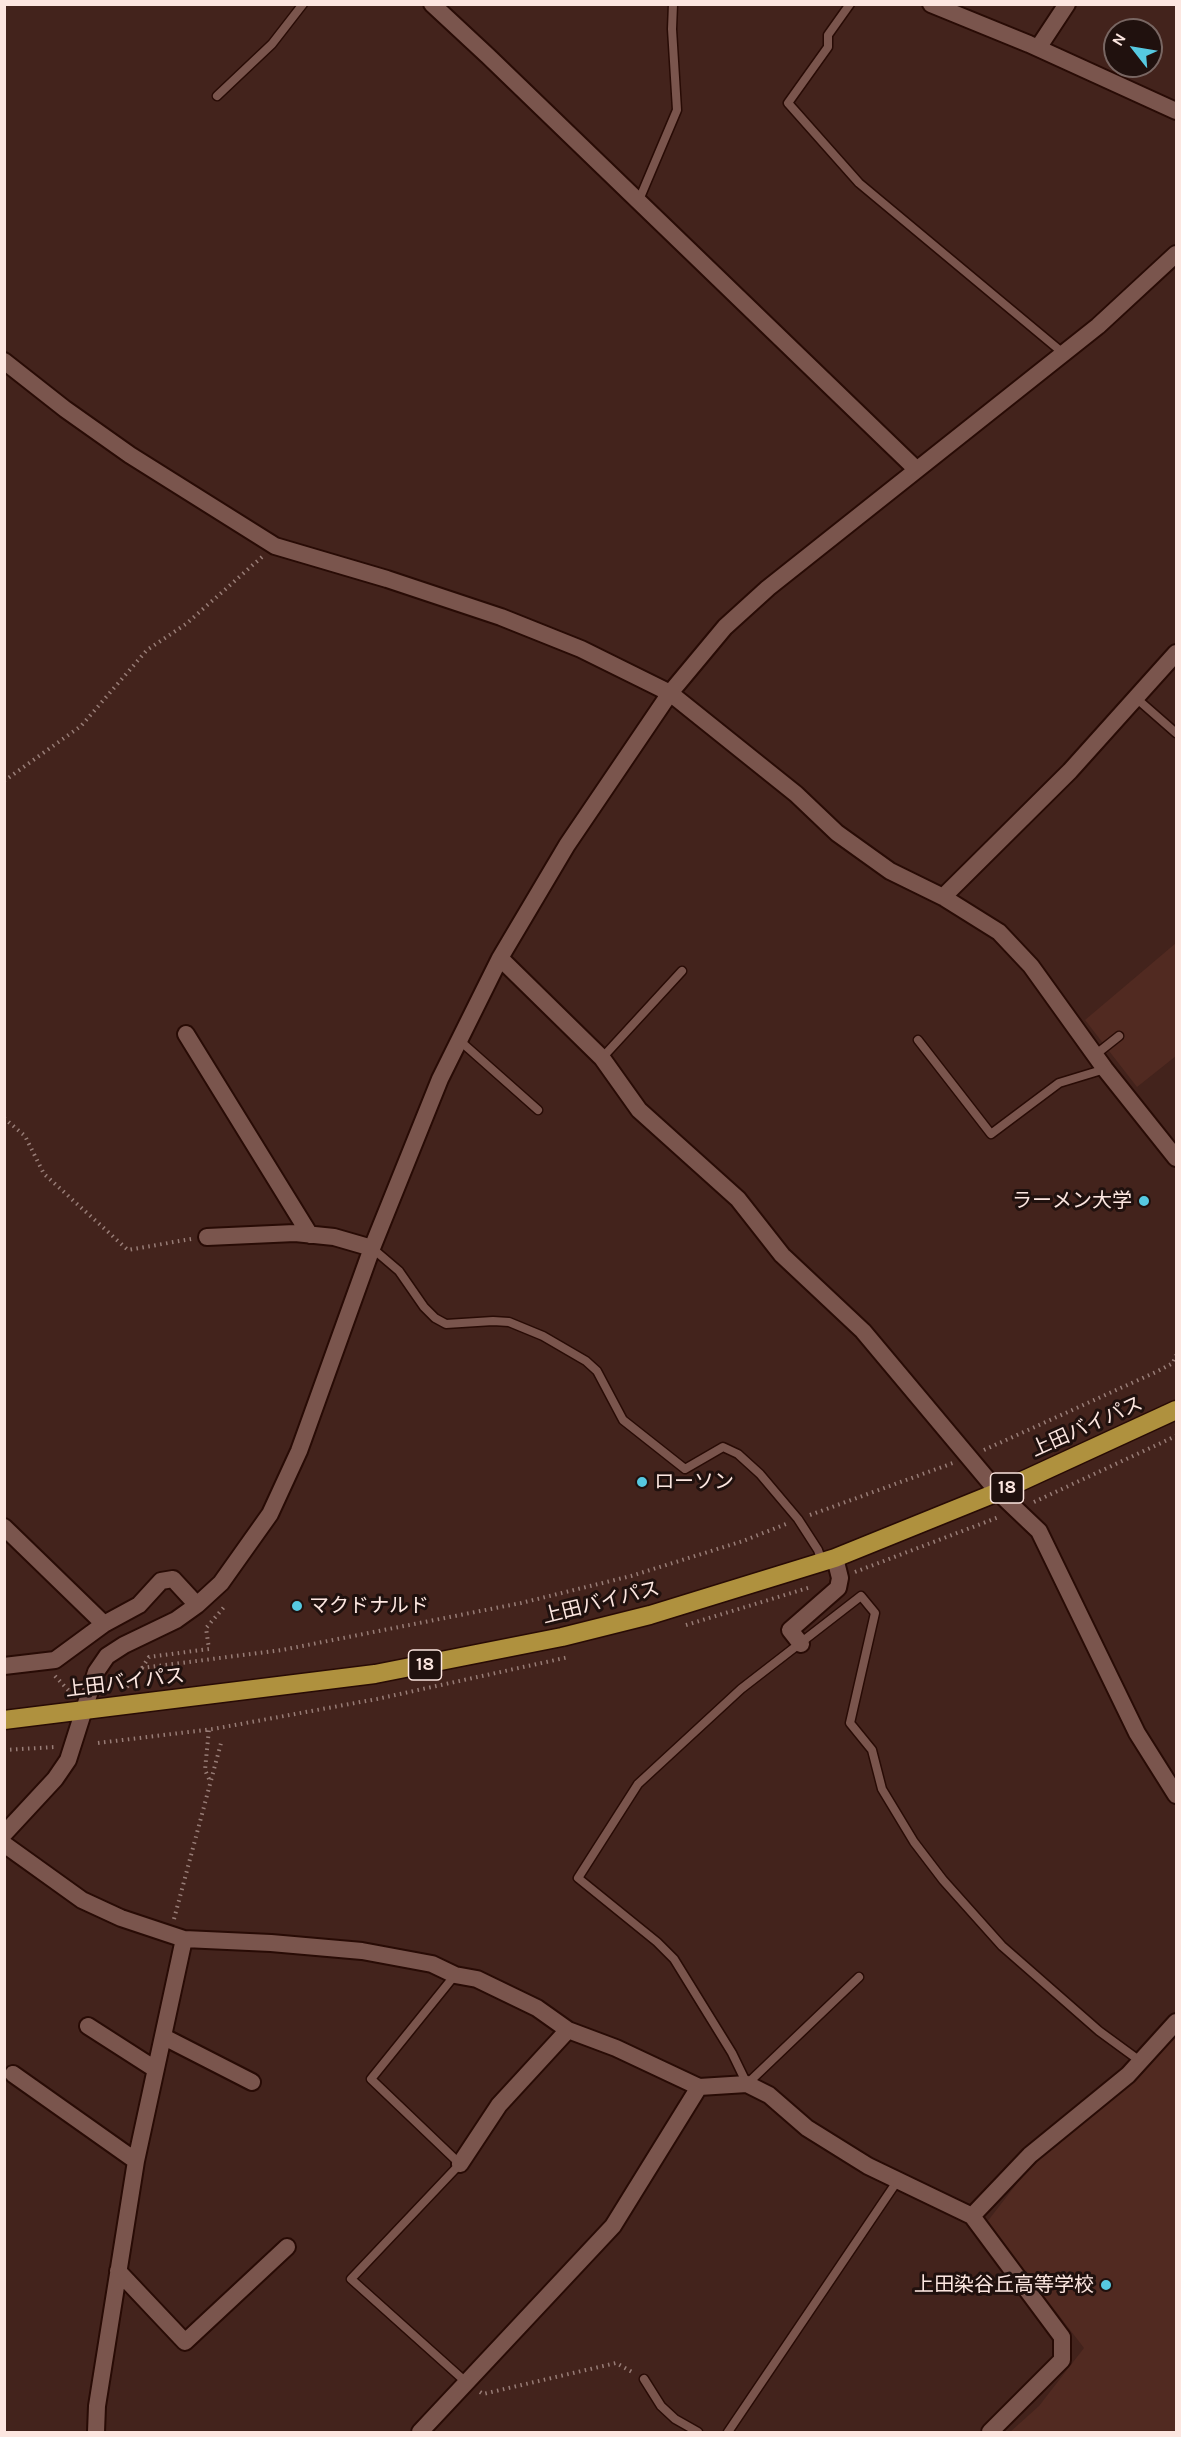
<!DOCTYPE html>
<meta charset="utf-8">
<style>
body{margin:0}
#map{position:relative;width:1181px;height:2437px;overflow:hidden;background:#43231c;font-family:Karla,sans-serif}
canvas{display:block}
.frame{position:absolute;inset:0;border:6px solid #fce6e0;pointer-events:none}
.north{position:absolute;left:1103px;top:18px;width:60px;height:60px;box-sizing:border-box;background:#20110e;border:2px solid #786662;border-radius:50%;rotate:301deg;font-size:16px;font-weight:700;line-height:24px;text-align:center;color:#fce6e0}
.north::after{content:'';display:block;margin:auto;width:21px;height:27px;background:#56c9e1;clip-path:polygon(50% 0,100% 100%,50% 72%,0 100%)}
</style>
<div id="map">
<canvas width="1181" height="2437"></canvas>
<div class="frame"></div>
<div class="north">N</div>
</div>
<script>
const c = document.querySelector('canvas').getContext('2d');
c.lineJoin = 'round';
function fillPath(path, color) {
  c.fillStyle = color;
  c.fill(path, 'evenodd');
}
function shape(rows) {
  const path = new Path2D();
  for (const r of rows) {
    path.moveTo(r[0], r[1]);
    for (let i = 2; i < r.length; i += 2) path.lineTo(r[i], r[i + 1]);
  }
  return path;
}
function trace(path, color, width, dash) {
  c.strokeStyle = color;
  c.lineWidth = width;
  c.lineCap = dash ? 'butt' : 'round';
  c.setLineDash(dash || []);
  c.stroke(path);
}
function write(font, color, halo, rows, align = 'center') {
  c.font = font + ' Karla,"Noto Sans JP",sans-serif';
  c.lineWidth = 6;
  c.setLineDash([]);
  c.textBaseline = 'middle';
  c.strokeStyle = halo;
  c.fillStyle = color;
  for (const [text, x, y, turn = 0] of rows) {
    c.save();
    c.translate(x, y);
    c.rotate((+turn || 0) * Math.PI / 180);
    c.textAlign = isNaN(turn) ? turn : align;
    if (halo) c.strokeText(text, 0, 0);
    c.fillText(text, 0, 0);
    c.restore();
  }
}
fillPath(shape([
 [1176,943,1176,1056,1137,1087,1085,1020],
 [1176,2023,1176,2432,1010,2432,1039,2406,1084,2348,987,2222,1032,2164]
]), '#512a21');
const service = shape([
 [850,4,828,35,828,47,788,103,859,183,1063,353],
 [217,96,272,44,303,4],
 [639,200,677,110,672,29,673,4],
 [1136,698,1176,733],
 [459,1040,538,1110],
 [918,1040,991,1134,1059,1083,1105,1069],
 [1095,1055,1119,1036],
 [602,1058,682,971],
 [372,1248,399,1271,424,1307,435,1318,446,1324,493,1321,509,1322,543,1336,586,1361,597,1371,623,1420,685,1469,723,1447,738,1454,760,1474,798,1519,818,1550,822,1562],
 [455,1975,371,2079,460,2164,351,2279,467,2383],
 [859,1977,747,2084,732,2053,674,1959,657,1942,578,1878,638,1784,741,1689,861,1596,875,1613,850,1723,872,1750,882,1789,914,1842,943,1880,1002,1946,1099,2031,1140,2061],
 [644,2379,661,2406,675,2419,698,2432],
 [728,2432,898,2180]
]);
const minor = shape([
 [432,4,488,56,916,469],
 [931,4,1029,44,1176,111],
 [1038,48,1067,4],
 [4,361,65,409,130,455,275,546,387,579,501,617,581,649,670,693,796,794,837,833,890,871,943,897,999,932,1031,966,1105,1069,1176,1158],
 [943,897,1070,771,1176,653],
 [500,958,602,1058,639,1110,738,1199,782,1255,863,1331,998,1492,1039,1531,1137,1733,1176,1795],
 [186,1034,310,1235],
 [207,1237,295,1233,334,1237,372,1248],
 [4,1527,104,1624],
 [801,1644,790,1630,838,1588,840,1578,835,1558],
 [4,1666,55,1660,104,1624,139,1605,161,1581,173,1579,197,1605],
 [4,1834,55,1779,68,1760,96,1672,107,1656,124,1645,176,1620,197,1605,221,1583,270,1514,299,1451,372,1248,440,1079,500,958,567,845,670,693,725,627,768,588,1098,326,1176,254],
 [4,1844,82,1900,121,1918,184,1939,271,1943,362,1951,432,1964,455,1975,477,1979,537,2008,568,2030,616,2048,699,2087,747,2084,769,2095,807,2128,868,2166,972,2216,1062,2337,1062,2360,990,2432],
 [88,2026,155,2069],
 [164,2037,252,2082],
 [13,2074,136,2161],
 [460,2164,499,2105,568,2030],
 [972,2216,1030,2155,1128,2075,1176,2022],
 [118,2271,185,2342,287,2247],
 [96,2432,97,2406,136,2161,184,1939],
 [420,2432,613,2226,699,2087]
]);
const trunk = shape([
 [4,1720,375,1674,562,1637,650,1615,835,1558,998,1492,1176,1410]
]);
trace(service, '#280b05', 11);
trace(minor, '#280b05', 20);
trace(trunk, '#280b05', 21);
trace(shape([
 [4,781,81,726,147,650,186,624,263,556],
 [4,1118,25,1136,44,1174,128,1250,191,1239],
 [984,1450,1156,1372,1173,1363,1176,1355],
 [1034,1502,1176,1436],
 [810,1515,953,1463],
 [855,1572,999,1517],
 [686,1625,811,1587],
 [142,1668,149,1657,209,1649,206,1628,225,1606],
 [55,1676,70,1692],
 [127,1687,142,1668,282,1650,521,1603,631,1576,743,1541,786,1524],
 [98,1743,213,1729,377,1699,569,1657],
 [4,1750,55,1747],
 [209,1779,205,1770,209,1729],
 [174,1919,221,1743],
 [480,2392,483,2394,616,2363,634,2373]
]), '#987d77', 4, [1.5, 4.5]);
trace(service, '#7a554d', 8);
trace(minor, '#7a554d', 16);
trace(trunk, '#af913e', 18);
for (const [x, y, r, color] of [
 [1144,1201,6,"#56c9e1"],
 [642,1482,6,"#56c9e1"],
 [297,1606,6,"#56c9e1"],
 [1106,2285,6,"#56c9e1"]
]) {
  const dot = new Path2D();
  dot.arc(x, y, r, 0, 2 * Math.PI);
  c.fillStyle = color;
  c.fill(dot);
  trace(dot, '#20110e', 2);
}
for (const [x, y, w] of [
 [1007,1488,33],
 [425,1665,33]
]) {
  const box = new Path2D();
  box.roundRect(x - w / 2, y - 15, w, 30, 4.5);
  c.fillStyle = '#20110e';
  c.fill(box);
  trace(box, '#fce6e0', 1.5);
}
write('bold 18px', '#fce6e0', null, [
 ["18",1007,1488],
 ["18",425,1665]
]);
write('20px', '#fce6e0', '#20110e', [
 ["ラーメン大学",1132,1201],
 ["ローソン",654,1482,"left"],
 ["マクドナルド",309,1606,"left"],
 ["上田染谷丘高等学校",1094,2285]
], 'right');
write('20px', '#fce6e0', '#20110e', [
 ["上田バイパス",1087,1427,-24],
 ["上田バイパス",601,1603,-14],
 ["上田バイパス",125,1683,-7]
]);
</script>
